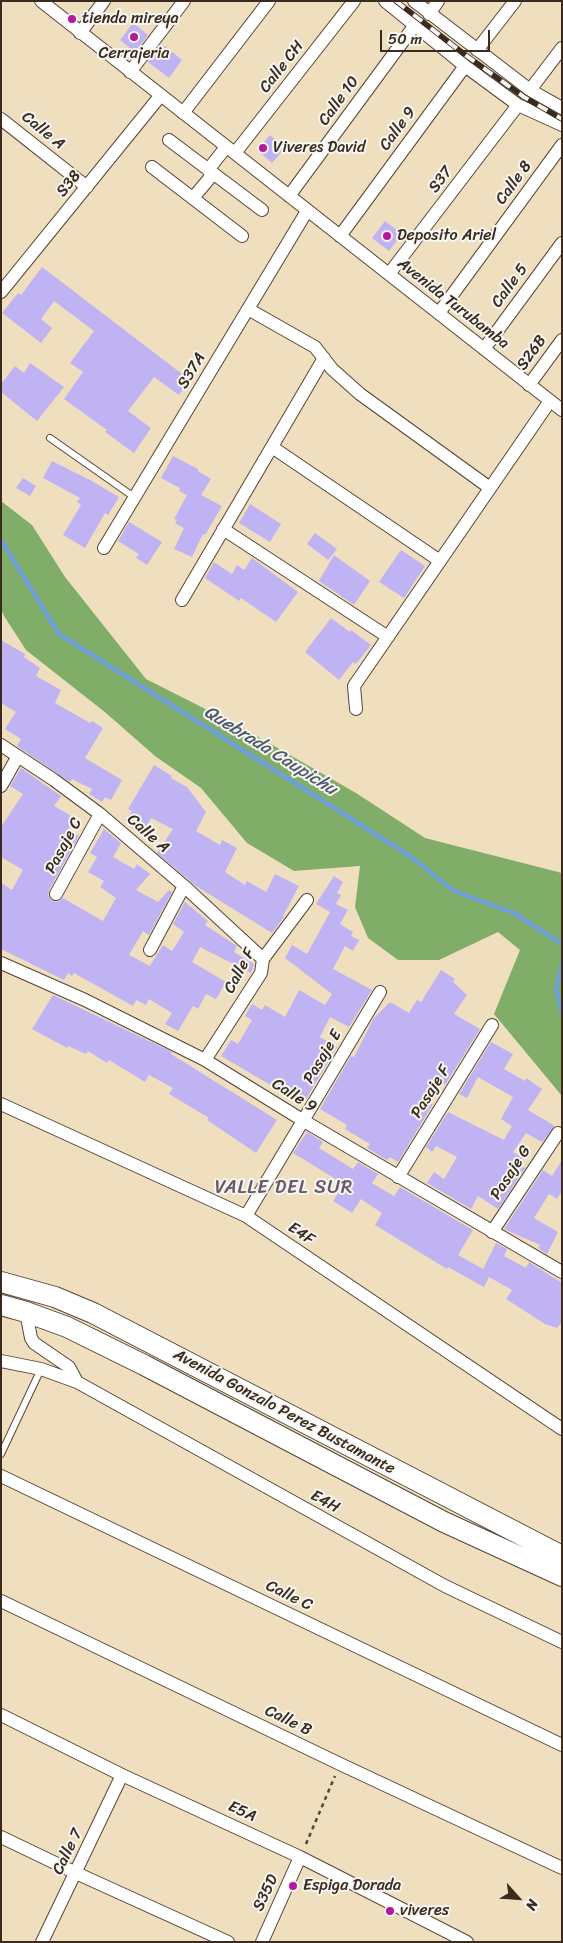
<!DOCTYPE html>
<style>
body{margin:0}
#map{position:relative;width:563px;height:1943px;overflow:hidden;background:#efdfbf;font-family:Sriracha,sans-serif}
canvas{display:block}
.frame{position:absolute;inset:0;border:2px solid #3b2a1e;pointer-events:none}
.north{position:absolute;left:493px;top:1873px;width:50px;height:50px;-webkit-text-stroke:4px #f6f6f2;paint-order:stroke;rotate:116deg;font-size:14px;font-weight:700;line-height:20px;text-align:center;color:#3b2a1e}
.north::after{content:'';display:block;margin:auto;width:18px;height:22px;background:#3b2a1e;clip-path:polygon(50% 0,100% 100%,50% 72%,0 100%)}
.scale{position:absolute;left:380px;top:30px;width:110px;height:22px;box-sizing:border-box;border:2px solid #3b2a1e;border-top:0;padding-left:6px;font-size:15px;line-height:18px;white-space:nowrap;color:#3b2a1e;-webkit-text-stroke:4px #f6f6f2;paint-order:stroke}
</style>
<div id="map">
<canvas width="563" height="1943"></canvas>
<div class="frame"></div>
<div class="north">N</div>
<div class="scale">50 m</div>
</div>
<script>
const c = document.querySelector('canvas').getContext('2d');
c.lineJoin = 'round';
function fillPath(path, color) {
  c.fillStyle = color;
  c.fill(path, 'evenodd');
}
function shape(rows) {
  const path = new Path2D();
  for (const r of rows) {
    path.moveTo(r[0], r[1]);
    for (let i = 2; i < r.length; i += 2) path.lineTo(r[i], r[i + 1]);
  }
  return path;
}
function trace(path, color, width, dash) {
  c.strokeStyle = color;
  c.lineWidth = width;
  c.lineCap = dash ? 'butt' : 'round';
  c.setLineDash(dash || []);
  c.stroke(path);
}
function write(font, color, halo, rows, align = 'center') {
  c.font = font + ' Sriracha,sans-serif';
  c.lineWidth = 4;
  c.setLineDash([]);
  c.textBaseline = 'middle';
  c.strokeStyle = halo;
  c.fillStyle = color;
  for (const [text, x, y, turn = 0] of rows) {
    c.save();
    c.translate(x, y);
    c.rotate((+turn || 0) * Math.PI / 180);
    c.textAlign = isNaN(turn) ? turn : align;
    if (halo) c.strokeText(text, 0, 0);
    c.fillText(text, 0, 0);
    c.restore();
  }
}
fillPath(shape([
 [1,501,32,525,65,577,146,679,241,727,356,793,425,838,562,873,562,1096,494,1014,520,950,498,932,439,960,398,960,368,938,355,907,360,866,294,871,247,843,201,788,155,756,106,713,26,650,4,616,1,609]
]), '#80ae68');
trace(shape([
 [1,540,59,634,407,854,454,891,514,913,562,944],
 [562,964,556,989,562,1013]
]), '#6e9fd9', 4.5);
fillPath(shape([
 [133,23,148,35,135,52,120,40],
 [161,45,164,47,165,46,182,60,169,78,148,62],
 [270,135,285,148,272,163,257,150],
 [385,221,402,234,389,251,372,238],
 [42,267,190,380,179,395,154,377,128,411,151,428,134,453,105,432,107,430,64,399,83,372,70,363,94,331,54,301,41,319,52,328,41,343,2,313,18,293,21,295],
 [30,363,64,387,37,421,1,392,1,384,15,366,24,373],
 [173,456,198,469,198,471,211,479,201,495,222,506,205,535,203,534,192,557,174,549,184,528,175,523,177,520,174,519,187,495,179,491,180,488,161,478],
 [52,461,90,480,119,497,108,515,105,513,85,548,63,535,81,505,77,502,80,498,43,478],
 [23,478,36,486,30,496,16,488],
 [250,504,281,524,270,542,239,523],
 [129,522,162,542,147,565,136,558,139,554,118,541],
 [315,533,337,549,328,560,307,544],
 [401,550,425,566,404,598,379,582],
 [334,555,370,581,354,605,319,581],
 [252,558,298,592,276,622,241,598,239,601,205,578,214,562,232,574,237,565,244,570],
 [331,618,350,632,351,630,371,645,356,664,353,662,339,680,305,652],
 [1,640,25,654,24,657,40,668,36,676,61,690,55,703,90,723,92,721,103,728,85,758,122,780,111,800,105,797,102,802,89,794,92,789,72,779,70,782,17,746,21,739,5,729,16,712,1,703],
 [154,765,172,776,171,778,187,787,206,812,196,831,220,845,222,840,237,848,225,872,245,885,247,881,266,892,275,874,299,886,283,916,284,917,272,933,196,886,157,853,173,829,151,818,141,836,125,820,132,811,128,809],
 [21,768,61,796,54,806,75,818,68,830,79,836,49,890,48,895,52,901,57,902,63,898,103,921,116,898,100,887,104,881,88,872,97,857,90,853,104,829,121,843,113,857,134,869,137,864,150,874,136,890,158,902,169,890,172,892,149,935,143,931,129,955,150,966,163,945,172,951,184,932,173,924,185,902,208,921,205,925,237,946,234,952,254,964,251,973,200,947,192,962,226,982,216,999,206,994,198,1009,193,1006,178,1031,165,1024,172,1013,149,999,146,1005,136,1000,133,1006,74,973,72,976,68,973,64,980,1,949,1,883,12,890,23,870,1,857,1,827,23,794,10,786],
 [334,876,343,882,337,893,341,895,336,904,348,910,340,924,353,932,351,936,359,940,353,951,345,946,333,969,372,990,349,1027,330,1017,320,1037,337,1047,303,1104,221,1056,231,1040,238,1044,252,1020,245,1016,252,1004,262,1010,265,1005,285,1017,299,990,325,1005,332,994,285,958,292,945,307,954,330,912,316,904],
 [441,970,455,979,453,982,467,995,454,1014,480,1029,445,1085,433,1078,422,1098,433,1104,398,1162,390,1157,387,1160,367,1148,370,1144,345,1129,347,1125,320,1109,351,1056,354,1057,374,1018,390,1002,409,1013,417,1000,421,1002],
 [53,995,172,1052,171,1054,277,1120,256,1153,207,1120,209,1118,169,1094,173,1088,149,1075,145,1082,109,1060,107,1063,88,1051,86,1054,68,1046,67,1048,32,1029],
 [491,1042,513,1054,504,1069,525,1081,526,1078,542,1089,528,1110,555,1126,542,1142,526,1133,513,1152,523,1158,519,1165,525,1168,498,1209,478,1196,471,1209,427,1183,434,1172,444,1179,457,1157,436,1146,432,1152,426,1147,448,1112,504,1140,512,1126,501,1119,513,1097,478,1077,467,1098,459,1094],
 [307,1132,323,1142,319,1148,353,1169,358,1162,378,1174,372,1183,394,1196,400,1187,473,1230,458,1255,483,1269,496,1243,507,1249,504,1256,526,1268,529,1262,562,1283,562,1322,557,1328,545,1324,506,1299,512,1290,489,1277,484,1287,448,1267,447,1269,375,1225,382,1213,361,1199,352,1213,333,1201,344,1184,293,1153],
 [562,1160,562,1191,557,1199,549,1194,534,1218,558,1232,547,1254,538,1248,540,1245,504,1229,543,1170,552,1176]
]), '#c0b3f3');
const service = shape([
 [50,438,134,497],
 [1,1454,41,1369]
]);
const minor = shape([
 [41,1,562,410],
 [385,1,465,66,518,105,562,125],
 [414,1,530,90,562,108],
 [429,14,438,1],
 [80,33,104,1],
 [477,50,515,1],
 [130,72,184,1],
 [530,90,562,48],
 [183,113,269,1],
 [1,119,87,187],
 [169,140,262,210],
 [235,153,354,1],
 [152,167,242,236],
 [208,170,226,147],
 [289,196,415,25],
 [193,198,213,174],
 [340,236,465,66],
 [389,274,518,105],
 [1,292,161,95],
 [248,309,315,347,332,369,360,394,490,488],
 [439,313,562,145],
 [484,349,562,243],
 [529,385,562,340],
 [272,447,440,561],
 [223,529,388,637],
 [104,548,307,211],
 [182,600,324,358],
 [356,709,354,686,550,401],
 [1,745,54,780,100,814,184,886,263,959],
 [1,786,18,756],
 [56,894,100,814],
 [150,950,184,886],
 [1,963,85,1000,205,1060,304,1121,562,1272],
 [205,1060,261,973,263,959,307,900],
 [1,1104,246,1216,562,1429],
 [398,1177,492,1025],
 [246,1216,380,992],
 [492,1232,558,1133],
 [26,1312,31,1338,34,1343,69,1367,77,1382],
 [1,1361,41,1369,77,1382,445,1586,562,1642],
 [1,1476,562,1745],
 [1,1601,340,1764,562,1868],
 [1,1715,122,1775,300,1857,467,1942],
 [1,1837,76,1873,228,1942],
 [42,1942,122,1775],
 [262,1942,300,1857]
]);
const primary = shape([
 [1,1282,55,1297,93,1313,562,1556],
 [1,1305,26,1312,67,1327,144,1365,444,1522,562,1576]
]);
trace(service, '#564536', 8);
trace(minor, '#564536', 14);
trace(primary, '#564536', 22);
trace(shape([
 [306,1844,335,1776]
]), '#564536', 2.5, [4, 4]);
trace(service, '#fff', 6);
trace(minor, '#fff', 12);
trace(primary, '#fff', 20);
const rail = shape([
 [396,1,464,54,524,97,562,119]
]);
trace(rail, '#3b2a1e', 5.5);
trace(rail, '#f6f6f2', 4, [11]);
for (const [x, y, r, color] of [
 [72,19,5,"#b5179e"],
 [134,37,5,"#b5179e"],
 [263,148,5,"#b5179e"],
 [387,236,5,"#b5179e"],
 [293,1886,5,"#b5179e"],
 [390,1911,5,"#b5179e"]
]) {
  const dot = new Path2D();
  dot.arc(x, y, r, 0, 2 * Math.PI);
  c.fillStyle = color;
  c.fill(dot);
  trace(dot, '#f6f6f2', 2);
}
write('16px', '#3b2a1e', '#f6f6f2', [
 ["tienda mireya",82,19],
 ["Cerrajeria",134,54,"center"],
 ["Viveres David",273,148],
 ["Deposito Ariel",397,236],
 ["Espiga Dorada",303,1886],
 ["viveres",400,1911]
], 'left');
write('16px', '#3b2a1e', '#f6f6f2', [
 ["Calle CH",282,67,-52],
 ["Calle 10",339,101,-54],
 ["Calle 9",398,129,-54],
 ["Calle A",43,131,39],
 ["S37",441,180,-53],
 ["Calle 8",514,183,-54],
 ["S38",69,184,-51],
 ["Calle 5",510,286,-54],
 ["Avenida Turubamba",453,304,38],
 ["S26B",532,353,-54],
 ["S37A",192,371,-59],
 ["Calle A",148,834,41],
 ["Pasaje C",64,846,-62],
 ["Calle F",240,971,-62],
 ["Pasaje E",323,1057,-59],
 ["Pasaje F",431,1092,-58],
 ["Calle 9",294,1096,32],
 ["Pasaje G",511,1173,-57],
 ["E4F",301,1234,34],
 ["Avenida Gonzalo Perez Bustamante",284,1412,28],
 ["E4H",325,1502,29],
 ["Calle C",289,1596,26],
 ["Calle B",288,1721,26],
 ["E5A",242,1812,25],
 ["Calle 7",68,1852,-64],
 ["S35D",266,1893,-65]
]);
write('italic 18px', '#4f5969', '#f6f6f2', [
 ["Quebrada Caupichu",270,751,32]
]);
c.letterSpacing = '1px';
write('19px', '#6a5a69', '#f6f6f2', [
 ["VALLE DEL SUR",284,1188]
]);
c.letterSpacing = '0px';
</script>
